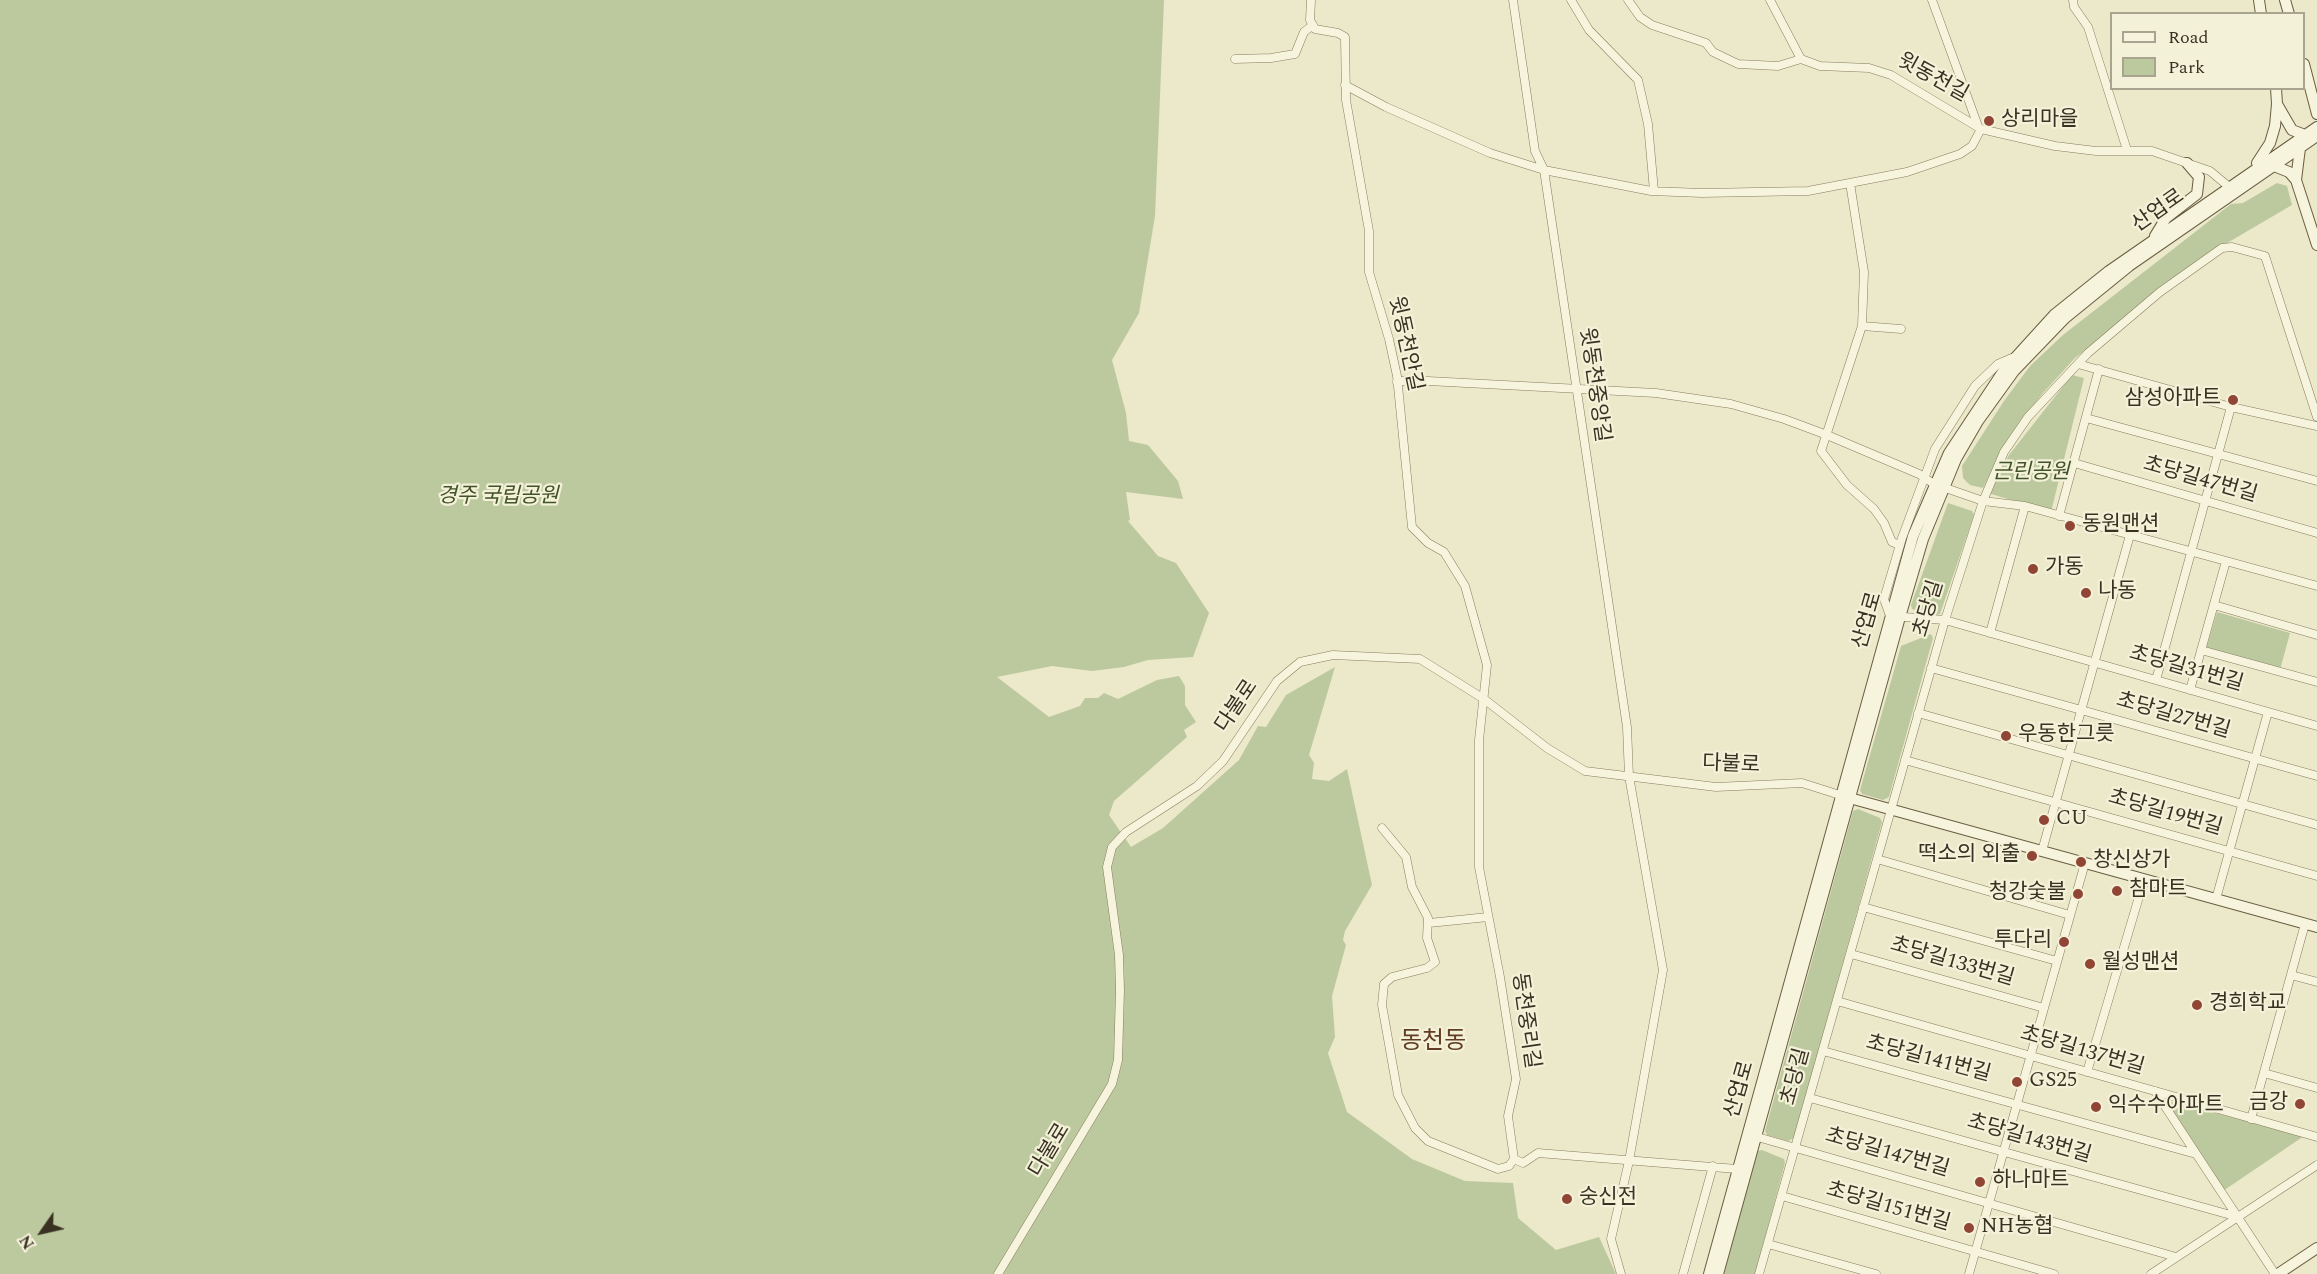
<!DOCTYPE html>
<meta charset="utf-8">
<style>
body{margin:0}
#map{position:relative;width:2317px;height:1274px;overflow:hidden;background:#ece8ca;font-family:Spectral,serif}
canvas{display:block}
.legend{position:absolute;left:2110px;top:12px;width:195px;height:78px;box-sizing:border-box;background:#f4f1d9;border:2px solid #a9a490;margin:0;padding:8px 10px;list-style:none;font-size:18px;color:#393122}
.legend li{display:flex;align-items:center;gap:12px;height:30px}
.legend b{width:30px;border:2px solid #a9a490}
.north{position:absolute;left:12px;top:1202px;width:60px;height:60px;-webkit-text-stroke:4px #f4f1d9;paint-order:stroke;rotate:236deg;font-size:16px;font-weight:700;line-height:24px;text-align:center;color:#393122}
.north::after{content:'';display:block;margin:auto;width:21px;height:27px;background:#393122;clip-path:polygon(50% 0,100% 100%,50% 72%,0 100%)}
</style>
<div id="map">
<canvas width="2317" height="1274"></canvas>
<ul class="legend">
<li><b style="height:8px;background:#f7f4dd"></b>Road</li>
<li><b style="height:16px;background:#bcc99e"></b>Park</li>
</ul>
<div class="north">N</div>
</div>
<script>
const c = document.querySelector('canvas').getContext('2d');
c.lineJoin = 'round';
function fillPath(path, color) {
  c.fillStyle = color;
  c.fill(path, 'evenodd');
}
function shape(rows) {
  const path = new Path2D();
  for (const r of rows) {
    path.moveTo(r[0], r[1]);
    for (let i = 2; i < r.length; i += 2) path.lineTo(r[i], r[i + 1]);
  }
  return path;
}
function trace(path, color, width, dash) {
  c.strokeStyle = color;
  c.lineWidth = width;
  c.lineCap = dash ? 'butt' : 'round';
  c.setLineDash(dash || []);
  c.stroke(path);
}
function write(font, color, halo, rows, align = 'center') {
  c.font = font + ' Spectral,"Noto Sans KR",serif';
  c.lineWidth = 4.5;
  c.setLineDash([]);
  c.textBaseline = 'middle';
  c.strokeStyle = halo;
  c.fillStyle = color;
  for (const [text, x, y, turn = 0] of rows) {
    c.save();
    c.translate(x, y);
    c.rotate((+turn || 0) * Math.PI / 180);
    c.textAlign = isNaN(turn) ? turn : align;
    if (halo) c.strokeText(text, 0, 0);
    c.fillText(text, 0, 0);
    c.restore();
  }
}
fillPath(shape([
 [0,0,1164,0,1155,216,1139,313,1112,360,1126,413,1129,441,1148,445,1178,481,1183,499,1126,492,1130,520,1128,521,1158,556,1176,563,1209,613,1193,657,1148,660,1124,667,1092,671,1052,666,997,677,1049,717,1080,706,1085,698,1098,698,1104,693,1118,699,1157,680,1179,676,1185,686,1185,705,1196,722,1184,730,1187,737,1114,801,1109,815,1131,847,1163,828,1239,760,1258,726,1266,727,1286,695,1335,667,1309,755,1314,763,1312,779,1329,781,1347,769,1372,885,1345,931,1343,940,1346,945,1332,996,1335,1037,1328,1053,1347,1112,1412,1159,1465,1181,1513,1183,1518,1218,1556,1250,1599,1237,1616,1274,0,1274],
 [2277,183,2287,186,2292,205,2222,246,2075,358,2043,393,2007,440,1983,488,1970,485,1963,478,1962,466,2004,401,2030,366,2063,335,2231,204,2243,203],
 [2072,375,2084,378,2051,512,1988,493,2009,455],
 [1948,503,1972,511,1974,515,1940,614,1933,616,1912,609,1911,605],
 [2217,612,2290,633,2280,670,2206,649],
 [1931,634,1933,638,1889,797,1883,800,1862,794,1860,790,1901,646],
 [1858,809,1880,818,1882,822,1794,1138,1788,1141,1767,1135,1765,1131,1853,811],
 [2165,1100,2304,1136,2223,1191],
 [1762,1150,1784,1159,1785,1163,1755,1274,1724,1274,1757,1151]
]), '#bcc99e');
const street = shape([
 [1311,0,1310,20,1315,29,1338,33,1345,37,1346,100,1369,231,1369,272,1389,339,1397,376,1412,527,1428,543,1444,552,1465,586,1487,665,1479,740,1479,867,1500,977,1516,1079,1508,1116,1514,1159,1523,1163,1538,1153,1737,1169],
 [1513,0,1535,151,1544,170,1627,727,1629,776,1663,970,1629,1161,1611,1239,1621,1274],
 [1571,0,1589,30,1638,80,1648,124,1654,191],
 [1628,0,1640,17,1652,25,1706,43,1713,52,1738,64,1778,66,1801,59,1820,66,1869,68,1891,75,1981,129,2055,146,2096,151,2152,151,2210,171,2234,191],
 [1770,0,1801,59],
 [1932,0,1978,126],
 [2073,0,2074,7,2088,27,2127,150],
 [1235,59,1271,58,1295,54,1304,32,1313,25],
 [1345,85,1386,107,1490,153,1544,170,1651,191,1702,193,1808,191,1907,172,1960,154,1972,146,1981,129],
 [1850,183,1864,272,1862,326,1821,451,1847,485,1874,509,1884,523,1892,542,1900,545],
 [1862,326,1901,329],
 [2012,358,1998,364,1975,386,1935,449,1902,538,1884,599,1890,616,1945,620,2317,726],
 [2078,364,2231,407,2317,426],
 [1397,382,1409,380,1656,393,1731,404,1784,419,1827,435,1919,474,1934,484,1983,501,2025,506,2317,586],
 [2086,418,2317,481],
 [2074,463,2317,533],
 [2059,516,2099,369],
 [2214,605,2317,635],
 [1990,633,2025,506],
 [2201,650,2317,682],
 [1931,668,2317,776],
 [2156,680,2231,407],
 [2190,690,2226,561],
 [1918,713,2317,825],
 [1905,760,2317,876],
 [1382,828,1406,857,1412,887,1428,918,1427,938,1435,962,1427,968,1392,977,1384,984,1382,1005,1398,1095,1415,1128,1428,1141,1498,1169,1509,1166,1514,1159],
 [2042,851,2130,535],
 [1877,859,2070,915],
 [2216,899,2268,712],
 [1863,907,2057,961],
 [1429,923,1488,917],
 [1851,954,2044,1008],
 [2291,975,2317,982],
 [1837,1001,2317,1137],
 [1823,1051,2196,1154],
 [2087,1072,2144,880],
 [2264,1073,2317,1088],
 [2155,1091,2275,1274],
 [1810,1098,2238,1217],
 [2251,1119,2305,924],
 [1754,1136,2176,1257],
 [1782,1196,2054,1274],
 [1768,1244,1876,1274],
 [998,1274,1112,1084,1118,1060,1120,990,1119,955,1107,867,1112,847,1126,832,1197,786,1223,761,1277,681,1300,662,1333,655,1420,659,1484,699,1547,748,1585,771,1716,787,1802,783,1843,796],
 [1683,1274,1713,1166],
 [1759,1274,1945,620,1983,501,2004,452,2028,417,2088,353,2160,292,2222,248,2232,247,2265,256,2317,417],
 [1969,1274,2085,863],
 [2151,1274,2317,1165]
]);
const secondary = shape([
 [2259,0,2261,14],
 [2285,0,2289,14],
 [2304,64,2317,114],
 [2276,88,2277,104],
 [2257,163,2270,143,2275,126,2277,104,2292,130,2305,135],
 [2274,166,2289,172,2296,180,2300,148],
 [2296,180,2317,245],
 [2155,236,2166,218,2197,194,2199,177,2187,163],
 [1846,797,2317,927],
 [1709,1274,1913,536,1949,453,2004,370,2054,315,2109,271,2317,127],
 [1718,1274,1900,617,1923,539,1956,459,1978,421,2014,371,2065,318,2129,266,2317,136],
 [2278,1274,2317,1248]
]);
trace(street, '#877c5f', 9);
trace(secondary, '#695d42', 12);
trace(street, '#f7f4dd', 8);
trace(secondary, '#f7f4dd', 10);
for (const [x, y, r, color] of [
 [1989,121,6,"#914534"],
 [2233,400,6,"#914534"],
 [2070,526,6,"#914534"],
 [2033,569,6,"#914534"],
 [2086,593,6,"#914534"],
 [2006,736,6,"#914534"],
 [2044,820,6,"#914534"],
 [2032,856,6,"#914534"],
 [2081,862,6,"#914534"],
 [2117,891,6,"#914534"],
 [2078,894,6,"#914534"],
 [2064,942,6,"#914534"],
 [2090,964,6,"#914534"],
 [2197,1005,6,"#914534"],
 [2017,1082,6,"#914534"],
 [2300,1104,6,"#914534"],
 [2096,1107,6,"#914534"],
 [1980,1182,6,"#914534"],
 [1567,1199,6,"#914534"],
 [1969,1228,6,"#914534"]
]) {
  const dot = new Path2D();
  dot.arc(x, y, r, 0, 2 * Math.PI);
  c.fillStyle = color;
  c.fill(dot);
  trace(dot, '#f4f1d9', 2);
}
write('21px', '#393122', '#f4f1d9', [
 ["윗동천길",1932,79,29],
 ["산업로",2159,212,-35],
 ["윗동천안길",1404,344,78],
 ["윗동천중앙길",1593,385,82],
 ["초당길47번길",2200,481,16],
 ["초당길",1930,609,-73],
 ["산업로",1869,621,-74],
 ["초당길31번길",2186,670,16],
 ["다불로",1238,707,-56],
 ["초당길27번길",2173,717,16],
 ["다불로",1731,766,2],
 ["초당길19번길",2165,814,16],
 ["초당길133번길",1952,963,16],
 ["동천중리길",1524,1021,82],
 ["초당길137번길",2082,1052,16],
 ["초당길141번길",1928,1060,15],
 ["초당길",1797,1077,-75],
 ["산업로",1741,1090,-74],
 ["초당길143번길",2029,1140,16],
 ["다불로",1051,1151,-59],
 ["초당길147번길",1887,1154,16],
 ["초당길151번길",1888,1208,16]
]);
write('21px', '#393122', '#f4f1d9', [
 ["상리마을",2001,121],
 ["삼성아파트",2221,400,"right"],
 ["동원맨션",2082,526],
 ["가동",2045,569],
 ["나동",2098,593],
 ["우동한그릇",2018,736],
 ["CU",2056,820],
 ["떡소의 외출",2020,856,"right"],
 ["창신상가",2093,862],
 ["참마트",2129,891],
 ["청강숯불",2066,894,"right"],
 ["투다리",2052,942,"right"],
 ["월성맨션",2102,964],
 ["경희학교",2209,1005],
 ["GS25",2029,1082],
 ["금강",2288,1104,"right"],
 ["익수수아파트",2108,1107],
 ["하나마트",1992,1182],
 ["숭신전",1579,1199],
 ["NH농협",1981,1228]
], 'left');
write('italic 21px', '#41532a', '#f4f1d9', [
 ["근린공원",2031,474],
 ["경주 국립공원",498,498]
]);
write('24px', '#623d24', '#f4f1d9', [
 ["동천동",1433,1043]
]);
</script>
